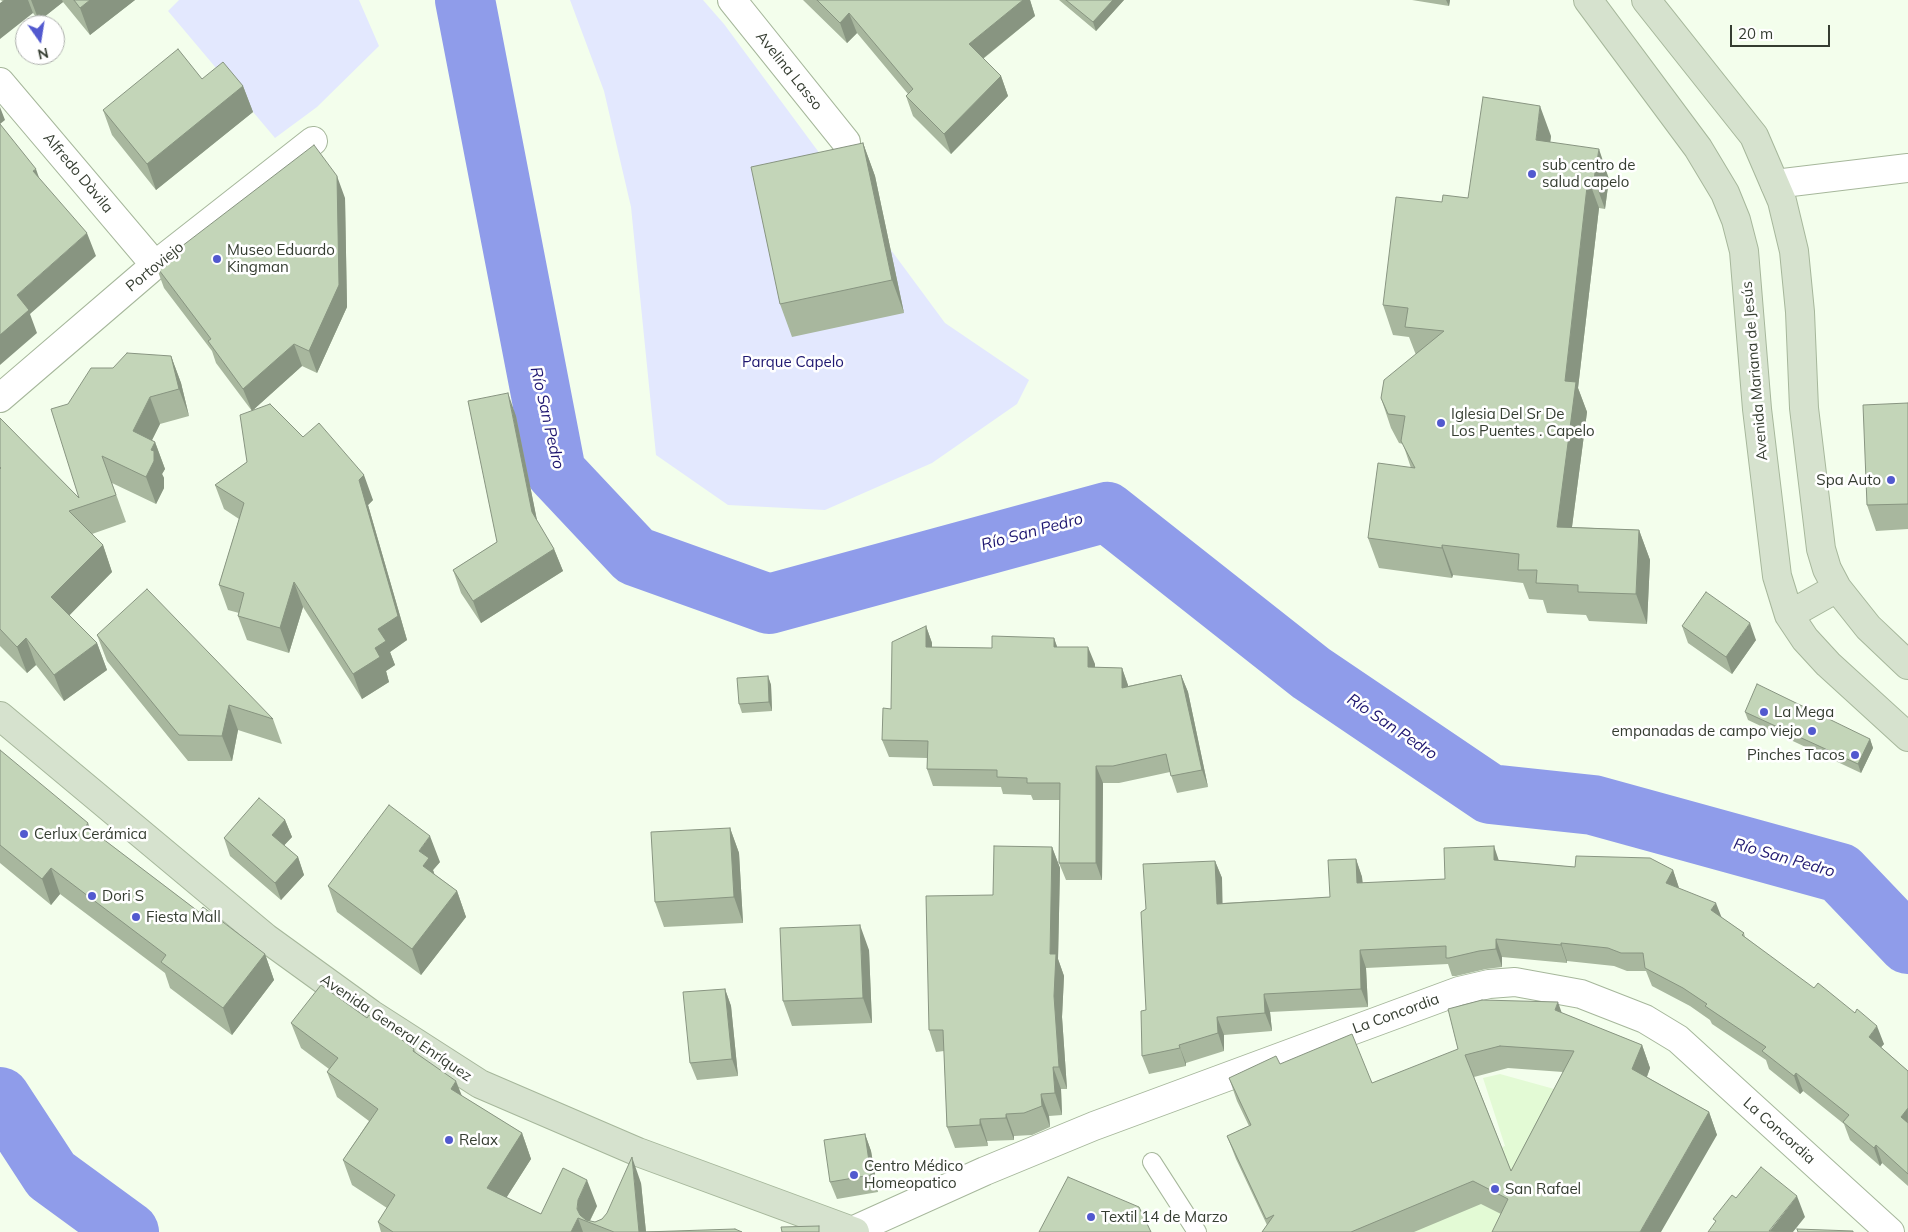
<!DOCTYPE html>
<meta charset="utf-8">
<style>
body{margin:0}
#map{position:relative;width:1908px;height:1232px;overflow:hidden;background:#f3feec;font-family:Mulish,sans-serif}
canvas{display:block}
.north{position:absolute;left:15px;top:15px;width:50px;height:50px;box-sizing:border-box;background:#fff;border:1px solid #aeb1ad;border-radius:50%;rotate:167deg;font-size:14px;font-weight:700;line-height:20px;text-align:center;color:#353d31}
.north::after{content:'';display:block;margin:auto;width:18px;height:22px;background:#5259cf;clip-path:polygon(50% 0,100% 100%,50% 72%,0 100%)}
.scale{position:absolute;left:1730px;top:25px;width:100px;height:22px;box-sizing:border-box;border:2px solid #353d31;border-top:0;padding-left:6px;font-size:15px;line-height:18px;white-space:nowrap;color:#353d31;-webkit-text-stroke:4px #fff;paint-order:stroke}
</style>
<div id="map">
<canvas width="1908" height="1232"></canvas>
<div class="north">N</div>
<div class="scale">20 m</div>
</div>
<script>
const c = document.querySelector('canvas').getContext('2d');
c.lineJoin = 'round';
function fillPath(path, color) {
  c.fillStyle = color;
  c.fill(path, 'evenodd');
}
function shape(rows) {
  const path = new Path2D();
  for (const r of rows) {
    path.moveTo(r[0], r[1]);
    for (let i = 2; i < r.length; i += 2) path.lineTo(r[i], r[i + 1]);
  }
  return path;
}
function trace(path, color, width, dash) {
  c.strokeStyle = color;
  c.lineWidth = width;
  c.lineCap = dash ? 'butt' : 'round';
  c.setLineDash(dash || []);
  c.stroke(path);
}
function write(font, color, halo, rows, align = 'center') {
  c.font = font + ' Mulish,sans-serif';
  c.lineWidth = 5;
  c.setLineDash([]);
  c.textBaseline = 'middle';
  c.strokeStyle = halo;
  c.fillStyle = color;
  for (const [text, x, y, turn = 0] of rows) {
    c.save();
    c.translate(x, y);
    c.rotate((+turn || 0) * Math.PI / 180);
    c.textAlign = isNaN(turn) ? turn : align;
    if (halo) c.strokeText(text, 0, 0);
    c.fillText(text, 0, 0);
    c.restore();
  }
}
fillPath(shape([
 [1500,1074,1630,1110,1563,1232,1301,1232,1505,1146,1483,1078]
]), '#e3fad5');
fillPath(shape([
 [179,0,359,0,379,46,317,107,275,138,168,11],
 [570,0,703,0,724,24,945,323,1029,380,1017,404,932,463,825,510,728,505,656,455,631,207,604,91]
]), '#e3e8fe');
trace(shape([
 [465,0,556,472,635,556,769,604,1107,512,1311,673,1490,794,1593,805,1840,873,1908,944],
 [0,1097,51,1175,129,1232]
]), '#8f9cea', 60);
const lane = shape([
 [1152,1162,1197,1232]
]);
const street = shape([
 [732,0,846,142],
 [0,82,155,265],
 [1775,184,1908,168],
 [0,398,155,265,313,141],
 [852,1231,985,1171,1094,1126,1459,991,1489,984,1515,982,1581,994,1645,1019,1678,1039,1890,1232]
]);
const secondary = shape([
 [1588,0,1698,148,1725,193,1736,220,1744,251,1757,409,1777,576,1789,615,1805,639,1828,664,1908,737],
 [1646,0,1754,136,1782,201,1794,251,1800,312,1804,408,1821,549,1827,569,1837,588,1868,627,1908,665],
 [1789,615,1837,588],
 [0,716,266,938,371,1014,480,1084,638,1152,855,1232]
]);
trace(lane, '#a6b79b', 20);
trace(street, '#a6b79b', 30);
trace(secondary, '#a6b79b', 30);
trace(lane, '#fff', 18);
trace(street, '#fff', 28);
trace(secondary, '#d6e2ce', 28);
fillPath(shape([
 [0,0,135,0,90,35,63,2,39,21,33,13],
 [803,0,1030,0,1035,16,983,59,1001,76,1008,96,951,154,913,116,906,96,908,94,857,33,847,43],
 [1059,0,1124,0,1096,31],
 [1412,0,1450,0,1449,6],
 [202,79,243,86,253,112,156,190,112,135,103,110],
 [1551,136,1550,142,1609,179,1605,209,1599,208,1578,388,1587,412,1572,527,1639,530,1650,560,1647,624,1589,621,1586,615,1547,613,1543,600,1529,599,1523,583,1453,575,1452,578,1379,568,1368,538,1411,468,1403,444,1399,443,1391,428,1381,398,1416,355,1409,337,1393,335,1383,305,1442,202,1468,198],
 [863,143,875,176,904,313,792,337,780,304],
 [345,198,347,307,317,373,302,366,252,411,303,437,373,500,368,505,407,640,390,652,395,665,386,671,389,682,362,699,303,607,289,653,247,640,238,616,239,613,228,610,219,585,239,519,224,509,215,485,247,462,252,411,216,363,212,351,164,288,156,266],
 [171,356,181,383,189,416,160,424,152,440,155,442,165,469,162,474,164,478,164,488,156,504,112,483,126,522,92,534,103,545,112,572,69,615,97,643,107,670,64,701,36,665,27,673,0,646,0,418,79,498,68,404,113,368],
 [1908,403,1908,529,1876,531,1867,505],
 [516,416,537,521,554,549,563,571,481,623,461,593,453,570,497,542],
 [926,626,932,643,932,647,992,648,1054,638,1057,647,1095,664,1095,667,1122,668,1128,686,1181,675,1188,692,1208,787,1177,793,1170,772,1119,783,1103,783,1102,880,1066,880,1059,863,1060,800,1033,800,1031,795,1003,794,1001,787,933,786,927,769,927,758,889,757,882,740,891,709],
 [1682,626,1756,640,1732,674,1688,643],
 [97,635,273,719,282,744,238,730,232,761,188,761,107,661],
 [768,676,771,685,772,711,742,713,739,704],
 [1745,712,1870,739,1873,748,1861,773,1748,720],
 [0,750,91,830,199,912,265,954,274,980,232,1035,170,988,165,973,60,894,51,905,0,863],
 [285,820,292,837,284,845,298,857,304,875,281,900,230,856,224,838],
 [730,828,739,853,743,923,664,927,655,902],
 [1052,847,1060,868,1058,959,1064,976,1062,1017,1067,1089,1061,1089,1062,1115,1049,1116,1050,1127,1032,1135,1014,1136,1014,1140,987,1141,988,1146,955,1148,947,1127,944,1051,936,1052,929,1030,993,895],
 [1356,859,1362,877,1363,883,1445,879,1499,860,1575,867,1673,870,1679,888,1744,933,1745,937,1884,1044,1881,1047,1908,1071,1908,1186,1882,1163,1880,1166,1850,1140,1844,1124,1803,1091,1800,1094,1769,1069,1766,1060,1712,1024,1710,1020,1690,1006,1652,986,1646,971,1627,971,1614,966,1567,961,1567,963,1502,957,1502,967,1486,969,1456,976,1452,976,1448,964,1366,968,1368,1007,1270,1012,1272,1031,1224,1035,1224,1051,1186,1063,1186,1066,1149,1074,1142,1056,1146,1010,1215,861,1222,878,1222,903,1330,897],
 [440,862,433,870,434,874,457,891,466,917,421,975,337,912,328,886],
 [869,950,872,1023,792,1026,783,1001],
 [725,989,731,1006,738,1076,697,1080,690,1063],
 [1562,1013,1642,1045,1650,1068,1647,1077,1709,1112,1717,1135,1501,1214,1481,1204,1414,1232,1262,1232,1267,1225,1236,1159,1227,1136,1249,1126,1237,1101,1229,1078,1280,1064,1372,1083],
 [1508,1068,1563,1072,1511,1171,1474,1077],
 [367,1018,414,1049,416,1053,462,1096,522,1133,531,1159,506,1198,541,1214,597,1206,590,1221,595,1222,602,1219,641,1183,646,1232,742,1232,381,1232,378,1222,387,1208,352,1185,343,1160,369,1121,337,1097,327,1072,329,1069,301,1048,291,1023],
 [865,1134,871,1151,878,1192,837,1199,830,1182]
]), '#a8b79e');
fillPath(shape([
 [4,0,28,0,33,13,0,39,0,3],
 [31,0,62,0,63,2,39,21],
 [90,0,135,0,90,35,80,8],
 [1023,0,1030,0,1035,16,976,64,969,44],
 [1113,0,1124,0,1096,31,1093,22],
 [1446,0,1450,0,1449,6],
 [849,13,857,33,847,43,840,23],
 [1001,76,1008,96,951,154,944,134],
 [243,86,253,112,156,190,147,164],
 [1540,106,1551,136,1547,170,1536,140],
 [0,107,5,120,0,124],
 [863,143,875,176,904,313,892,280],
 [1599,149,1609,179,1605,209,1594,179],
 [36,169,44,192,33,171],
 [337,176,345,198,347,307,317,373,309,351],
 [1588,178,1599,208,1578,388,1587,412,1568,557,1557,527,1565,381],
 [87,233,96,256,30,314,37,333,0,365,0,335,17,295],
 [294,344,302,366,252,411,243,389],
 [171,356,181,383,189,416,179,389],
 [508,393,516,416,540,535,532,512],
 [150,397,160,424,143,458,133,431],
 [155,442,165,469,162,474,164,478,164,488,156,504,146,477,151,450],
 [364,475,373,500,368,505,407,640,390,652,395,665,386,671,389,682,362,699,353,674,375,648,378,629,359,480],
 [1639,530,1650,560,1647,624,1636,594],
 [103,545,112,572,61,624,51,597],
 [1442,545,1453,575,1452,578,1442,548],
 [554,549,563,571,481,623,473,601],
 [294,582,303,607,289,653,280,628],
 [1750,623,1756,640,1732,674,1726,657],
 [926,626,932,643,932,664,926,647],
 [26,638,36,665,27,673,17,647],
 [1054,638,1060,655,1054,647],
 [97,643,107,670,64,701,54,675],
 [1088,647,1095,664,1095,684,1088,667],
 [1122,668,1128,685,1128,705,1122,688],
 [1181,675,1188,692,1208,787,1202,770],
 [768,676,771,685,772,711,769,702],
 [229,705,238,730,232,761,222,736],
 [1870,739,1873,748,1861,773,1858,764],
 [1096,766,1103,783,1102,880,1096,863],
 [285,820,292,837,278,852,272,835],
 [88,823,98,849,86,826],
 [730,828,739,853,743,923,734,897],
 [430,836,440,862,433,870,438,884,423,866,419,851],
 [1494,846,1500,864,1494,860],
 [1052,847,1060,868,1058,959,1064,976,1062,1017,1067,1089,1059,1067,1050,954],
 [298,857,304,875,281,900,275,883],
 [1356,859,1362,877,1363,901,1357,883],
 [1215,861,1222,878,1223,922,1217,904],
 [51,868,60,894,51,905,42,879],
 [1673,870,1679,888,1666,883],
 [457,891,466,917,421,975,412,949],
 [1716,903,1723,921,1711,910],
 [860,925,869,950,872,1023,863,998],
 [1496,939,1502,957,1502,967,1496,949],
 [1561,943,1567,961,1567,963,1561,945],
 [1360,950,1366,968,1368,1007,1361,989],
 [265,954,274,980,232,1035,223,1008],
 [725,989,731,1006,738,1076,732,1059],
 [1264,994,1270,1012,1272,1031,1265,1013],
 [1558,1002,1566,1025,1555,1010],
 [1217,1017,1224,1035,1224,1051,1218,1033],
 [1877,1026,1884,1044,1875,1054,1869,1037],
 [1179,1045,1186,1063,1186,1066],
 [1642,1045,1650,1068,1641,1092,1632,1069],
 [1053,1067,1061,1089,1062,1115,1055,1093],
 [1796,1073,1803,1091,1800,1094,1794,1076],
 [456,1081,466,1106,451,1089],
 [1041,1094,1049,1116,1050,1127,1042,1106],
 [1908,1108,1908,1133,1901,1117],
 [1709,1112,1717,1135,1661,1232,1640,1232],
 [1006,1114,1014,1136,1014,1140,1006,1118],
 [980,1119,987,1141,988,1146,980,1125],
 [522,1133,531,1159,496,1214,487,1188],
 [865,1134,871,1151,878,1192,871,1175],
 [1876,1145,1882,1163,1880,1166,1874,1148],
 [632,1157,641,1183,646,1232,639,1232],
 [587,1180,597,1206,589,1222,581,1219,577,1209,578,1200],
 [1797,1196,1805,1217,1793,1232,1769,1232],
 [578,1218,583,1232,571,1232]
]), '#889581');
const building = shape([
 [74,0,90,0,80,8,74,0],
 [817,0,1023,0,969,44,1001,76,944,134,906,96,913,89,849,13,840,23,817,0],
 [1066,0,1113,0,1093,22,1066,0],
 [178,49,202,79,223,62,243,86,147,164,103,110,178,49],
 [1483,97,1540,106,1536,140,1599,149,1594,179,1588,178,1565,381,1576,382,1557,527,1639,530,1636,594,1578,592,1578,585,1536,583,1537,570,1518,570,1519,554,1442,545,1442,548,1368,538,1378,463,1415,468,1401,441,1405,416,1388,414,1381,398,1384,380,1444,331,1405,327,1408,308,1383,305,1396,197,1442,202,1443,195,1468,198,1483,97],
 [0,124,36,169,33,171,87,233,17,295,29,310,0,335,0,124],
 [863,143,892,280,780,304,751,167,863,143],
 [314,145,337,176,339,285,309,351,294,344,243,389,208,341,211,339,156,266,314,145],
 [127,353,171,356,179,389,150,397,133,431,155,442,151,450,154,451,154,461,146,477,102,456,116,495,69,511,103,545,51,597,97,643,54,675,26,638,17,647,0,629,0,469,1,468,0,467,0,418,79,498,51,409,68,404,91,368,113,368,127,353],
 [508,393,532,512,554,549,473,601,453,570,497,542,468,401,508,393],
 [1908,403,1908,504,1867,505,1863,405,1908,403],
 [270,404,303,437,319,423,364,475,359,480,398,616,378,629,386,641,375,648,380,657,353,674,294,582,280,628,238,616,244,593,219,585,244,503,215,485,247,462,240,415,270,404],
 [147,589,273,719,229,705,222,736,179,735,97,635,147,589],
 [1706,592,1750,623,1726,657,1682,626,1706,592],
 [926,626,926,647,992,648,992,636,1054,638,1054,647,1088,647,1088,667,1122,668,1122,688,1181,675,1202,770,1171,776,1166,754,1113,766,1096,766,1096,863,1059,863,1060,783,1027,783,1027,778,997,777,997,770,927,769,928,741,882,740,883,708,891,709,892,642,926,626],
 [768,676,769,702,739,704,737,678,768,676],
 [1757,684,1870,739,1858,764,1745,712,1757,684],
 [0,750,88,823,86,826,199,912,203,907,265,954,223,1008,161,962,166,955,51,868,42,879,0,845,0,750],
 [259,798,285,820,272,835,298,857,275,883,224,838,259,798],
 [389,805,430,836,419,851,429,858,423,866,457,891,412,949,328,886,389,805],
 [730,828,734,897,655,902,651,832,730,828],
 [994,846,1052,847,1050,954,1056,954,1054,996,1059,1067,1053,1067,1055,1093,1041,1094,1042,1106,1024,1113,1006,1114,1006,1118,980,1119,980,1125,947,1127,943,1030,929,1030,926,896,993,895,994,846],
 [1494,846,1494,860,1575,867,1576,856,1650,858,1673,870,1666,883,1716,903,1711,910,1744,933,1742,935,1814,988,1818,983,1855,1013,1857,1009,1877,1026,1869,1037,1908,1071,1908,1108,1901,1117,1908,1123,1908,1174,1876,1145,1874,1148,1843,1122,1849,1115,1796,1073,1794,1076,1762,1051,1766,1047,1705,1006,1707,1004,1683,988,1645,968,1643,953,1621,953,1608,948,1561,943,1561,945,1496,939,1496,949,1479,951,1449,958,1446,958,1446,946,1360,950,1361,989,1264,994,1265,1013,1217,1017,1218,1033,1179,1045,1180,1048,1142,1056,1141,1011,1146,1010,1141,912,1146,909,1143,864,1215,861,1217,904,1330,897,1328,860,1356,859,1357,883,1445,879,1444,848,1494,846],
 [860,925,863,998,783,1001,780,928,860,925],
 [321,985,367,1018,369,1015,414,1049,413,1051,456,1081,451,1089,522,1133,487,1188,541,1214,563,1168,587,1180,578,1200,577,1209,580,1215,586,1220,595,1222,602,1219,607,1213,632,1157,639,1232,614,1232,578,1218,571,1232,393,1232,378,1222,395,1195,343,1160,378,1109,327,1072,338,1058,291,1023,321,985],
 [725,989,732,1059,690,1063,683,992,725,989],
 [1482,1000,1558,1002,1555,1010,1642,1045,1632,1069,1709,1112,1640,1232,1492,1232,1508,1199,1473,1181,1351,1232,1262,1232,1274,1215,1266,1219,1227,1136,1251,1125,1229,1078,1276,1056,1280,1064,1352,1034,1372,1083,1458,1049,1448,1009,1482,1000],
 [1500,1046,1574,1051,1511,1171,1465,1055,1500,1046],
 [865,1134,871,1175,830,1182,824,1140,865,1134],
 [1761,1167,1797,1196,1769,1231,1784,1232,1708,1232,1716,1221,1713,1219,1732,1195,1736,1198,1761,1167],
 [1068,1177,1139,1207,1151,1232,1039,1232,1068,1177],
 [819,1226,819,1232,782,1232,781,1227,819,1226],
 [735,1229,742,1232,644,1232,735,1229],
 [1797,1229,1853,1231,1853,1232,1798,1232,1797,1229]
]);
fillPath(building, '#c3d5b8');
trace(building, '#889581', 1);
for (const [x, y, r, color] of [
 [1532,174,5,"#5259cf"],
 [217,259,5,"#5259cf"],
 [1441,423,5,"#5259cf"],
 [1891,480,5,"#5259cf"],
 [1764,712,5,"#5259cf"],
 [1812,731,5,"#5259cf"],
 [1855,755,5,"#5259cf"],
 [24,834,5,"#5259cf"],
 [92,896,5,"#5259cf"],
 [136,917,5,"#5259cf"],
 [449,1140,5,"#5259cf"],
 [854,1175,5,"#5259cf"],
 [1495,1189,5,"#5259cf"],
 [1091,1217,5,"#5259cf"]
]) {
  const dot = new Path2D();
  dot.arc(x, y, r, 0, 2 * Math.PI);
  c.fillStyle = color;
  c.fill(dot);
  trace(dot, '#fff', 2);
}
write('15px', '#353d31', '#fff', [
 ["Avelina Lasso",789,71,51],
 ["Alfredo Dàvila",78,173,50],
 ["Portoviejo",155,267,-39],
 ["Avenida Mariana de Jesús",1755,371,-95],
 ["La Concordia",1396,1014,-20],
 ["Avenida General Enríquez",396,1028,34],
 ["La Concordia",1779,1131,42]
]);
write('15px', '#353d31', '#fff', [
 ["sub centro de",1542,165],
 ["salud capelo",1542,182],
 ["Museo Eduardo",227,250],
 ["Kingman",227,267],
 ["Iglesia Del Sr De",1451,414],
 ["Los Puentes . Capelo",1451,431],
 ["Spa Auto",1881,480,"right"],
 ["La Mega",1774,712],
 ["empanadas de campo viejo",1802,731,"right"],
 ["Pinches Tacos",1845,755,"right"],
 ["Cerlux Cerámica",34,834],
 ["Dori S",102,896],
 ["Fiesta Mall",146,917],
 ["Relax",459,1140],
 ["Centro Médico",864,1166],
 ["Homeopatico",864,1183],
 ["San Rafael",1505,1189],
 ["Textil 14 de Marzo",1101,1217]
], 'left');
write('15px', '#1e1770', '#fff', [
 ["Parque Capelo",793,362]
]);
write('italic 16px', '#1e1670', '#fff', [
 ["Río San Pedro",547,418,77],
 ["Río San Pedro",1032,532,-15],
 ["Río San Pedro",1392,727,34],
 ["Río San Pedro",1784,858,16]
]);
</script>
